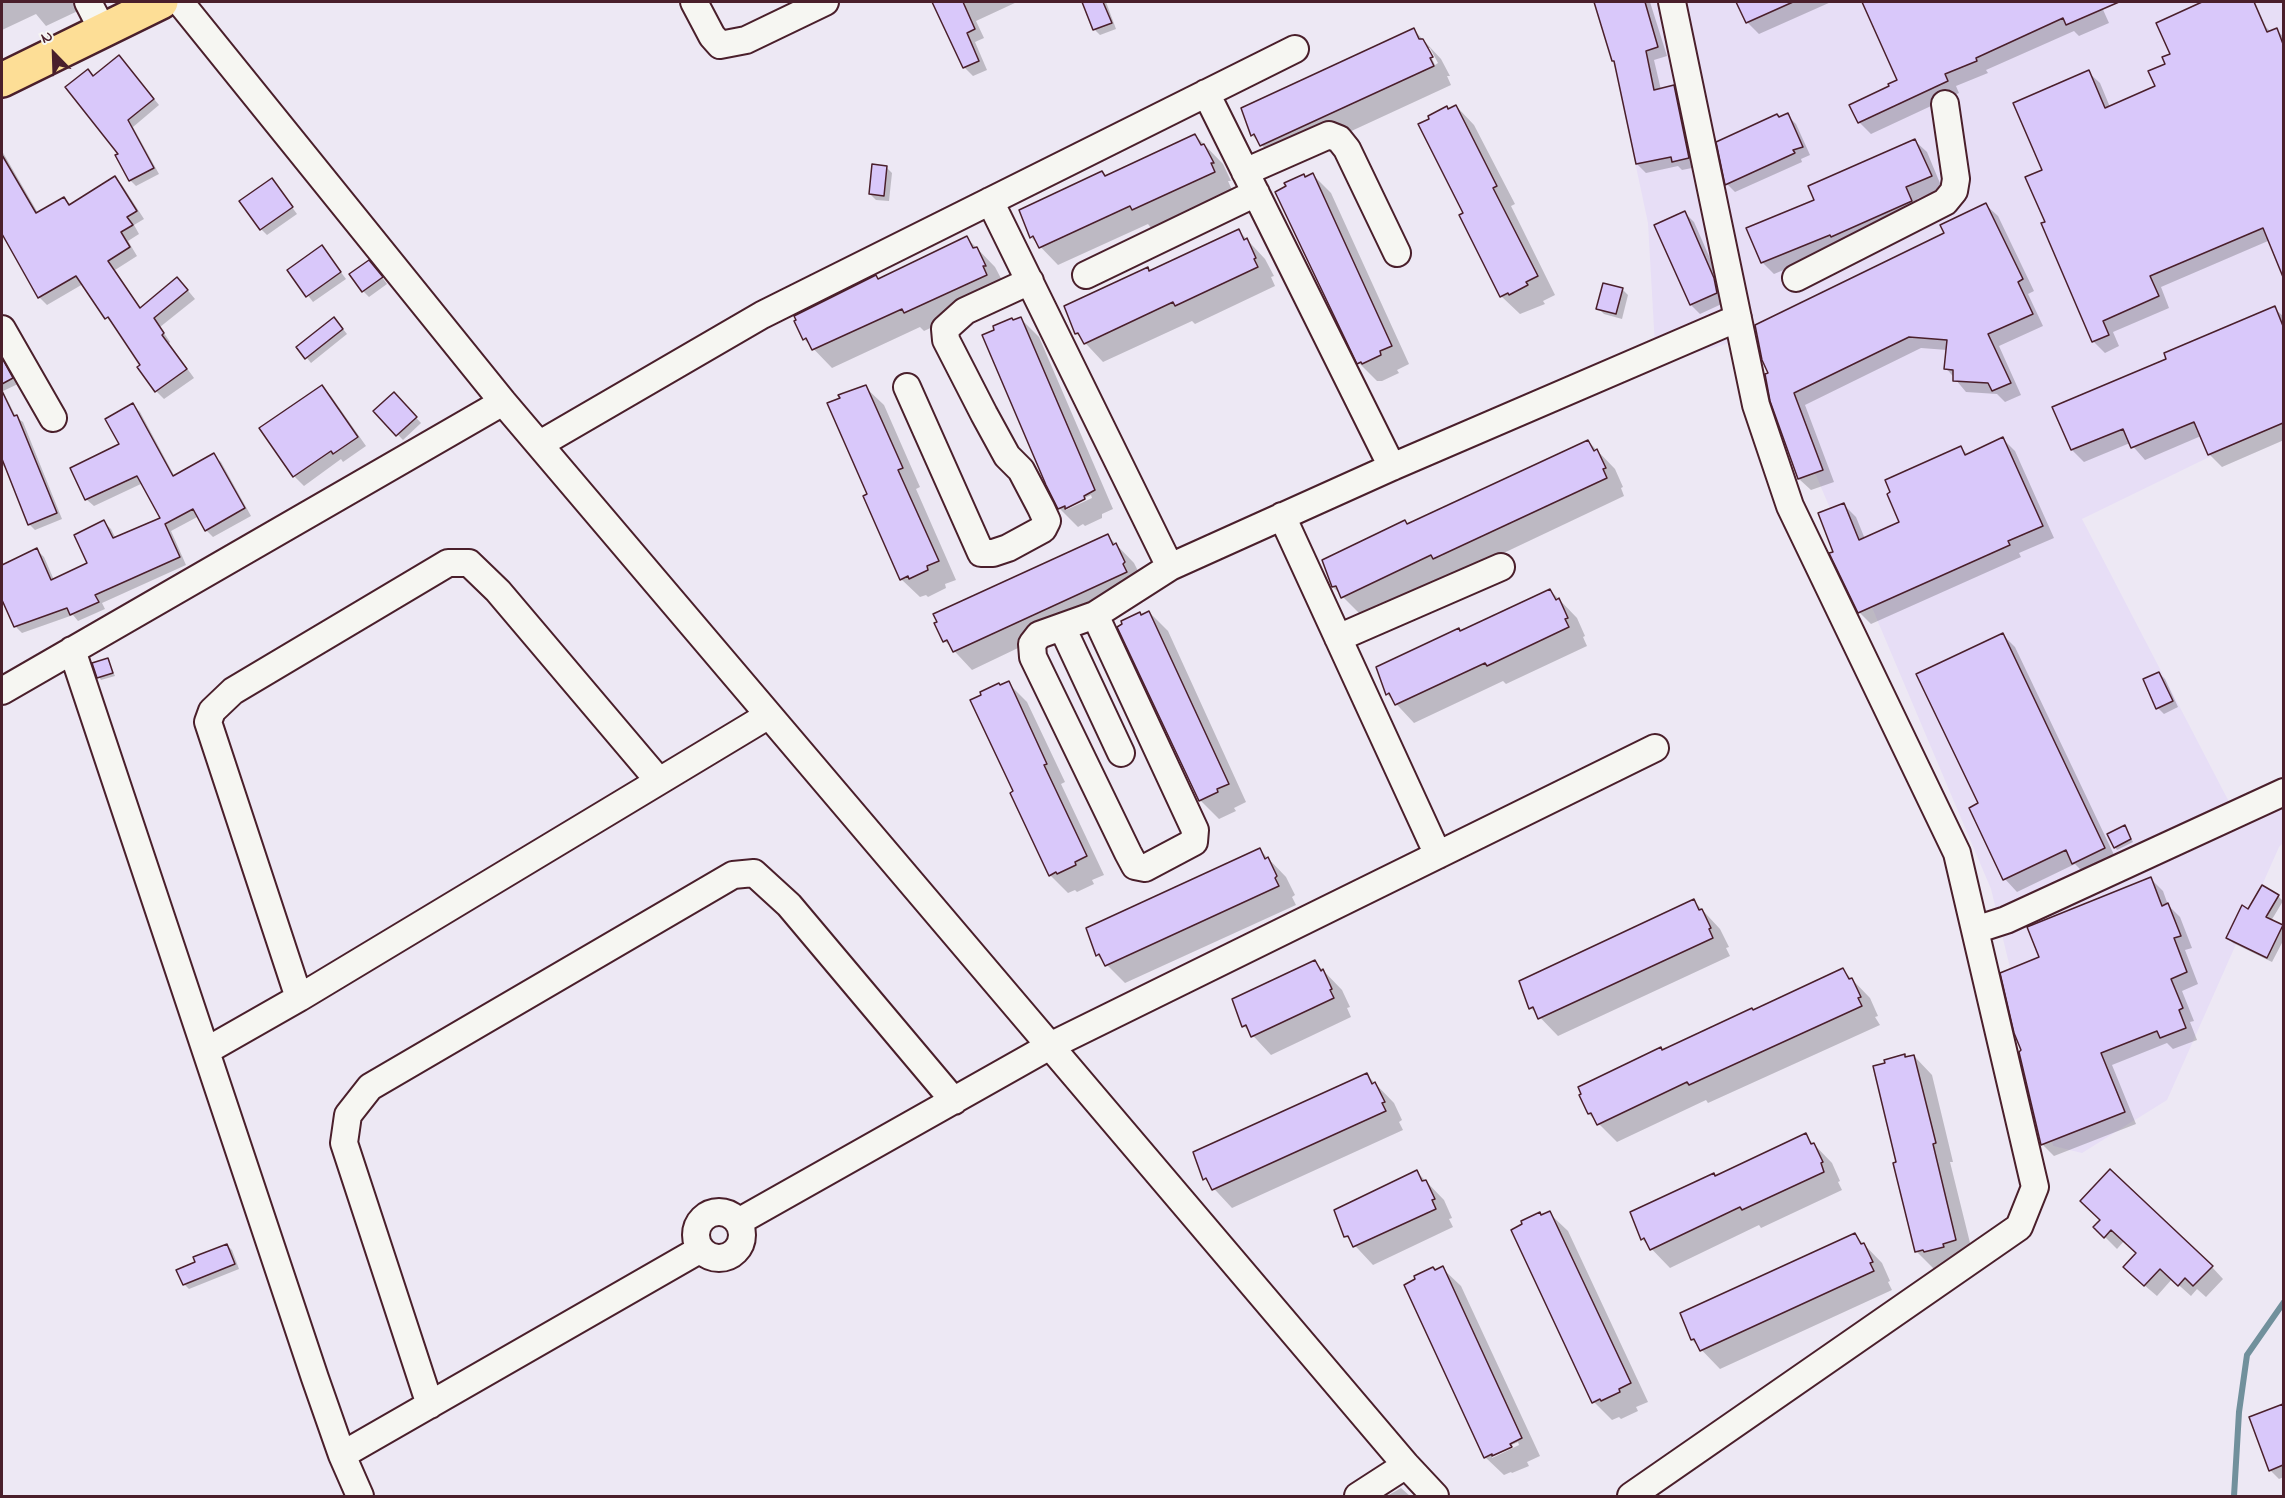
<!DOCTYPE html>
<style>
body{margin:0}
#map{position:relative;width:2285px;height:1498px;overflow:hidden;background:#ede8f4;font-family:"Indie Flower",sans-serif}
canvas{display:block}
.frame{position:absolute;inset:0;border:3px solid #4a1f2b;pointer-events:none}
.north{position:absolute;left:24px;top:24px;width:60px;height:60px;-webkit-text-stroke:4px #f6f6f2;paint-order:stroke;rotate:337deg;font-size:16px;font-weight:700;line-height:24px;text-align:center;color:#4a1f2b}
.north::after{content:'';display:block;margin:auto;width:21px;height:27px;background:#4a1f2b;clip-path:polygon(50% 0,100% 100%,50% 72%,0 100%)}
</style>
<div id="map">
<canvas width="2285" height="1498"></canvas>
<div class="frame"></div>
<div class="north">N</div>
</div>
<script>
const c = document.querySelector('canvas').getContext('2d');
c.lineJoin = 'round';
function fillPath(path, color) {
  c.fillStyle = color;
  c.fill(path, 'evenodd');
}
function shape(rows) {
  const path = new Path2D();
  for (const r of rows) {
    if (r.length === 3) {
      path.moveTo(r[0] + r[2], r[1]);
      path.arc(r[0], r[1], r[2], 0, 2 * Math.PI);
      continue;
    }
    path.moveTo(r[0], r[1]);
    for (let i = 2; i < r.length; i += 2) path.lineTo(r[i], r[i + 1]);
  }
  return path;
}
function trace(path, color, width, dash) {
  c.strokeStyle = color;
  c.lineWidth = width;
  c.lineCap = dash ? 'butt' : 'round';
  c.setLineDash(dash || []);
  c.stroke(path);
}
fillPath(shape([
 [1601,2,2283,2,2283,421,2082,519,2240,823,2280,806,2283,810,2283,843,2279,847,2167,1100,2082,1153,2053,1146,1991,889,1807,454,1779,329,1656,364,1648,223]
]), '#e7def6');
fillPath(shape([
 [2,2,83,2,82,9,46,26,36,14,2,30],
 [934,2,1017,2,976,21,984,38,975,42,987,70,973,76,964,67],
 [1083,2,1106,2,1116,29,1100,35,1094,29],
 [1595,2,1650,2,1667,56,1654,60,1661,90,1674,87,1683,96,1697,167,1682,170,1678,166,1646,173,1637,164,1616,63,1613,60],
 [1738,2,1831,2,1759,34,1747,22],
 [1864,2,2103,2,2100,3,2109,23,2079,36,2074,31,1986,70,1988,73,1956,86,1959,93,1871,134,1859,122,1899,81],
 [2206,2,2255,2,2266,27,2271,32,2276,30,2284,37,2284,262,2274,253,2268,241,2161,287,2169,308,2113,332,2119,346,2105,353,2093,341,2047,222,2044,171,2088,72,2100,83,2110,107,2157,87,2172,55,2158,23],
 [1414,30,1441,59,1450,76,1447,76,1451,85,1280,164,1252,135],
 [1427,48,1430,48,1438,63,1435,65],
 [125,63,159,105,133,127,159,174,136,186,130,180,120,154,94,77],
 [1456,106,1474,125,1515,204,1511,206,1555,295,1543,301,1545,304,1520,314,1501,296,1465,213,1449,110],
 [1787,115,1796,124,1810,155,1801,159,1802,162,1735,192,1727,184],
 [1195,135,1223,164,1231,181,1228,181,1232,190,1151,228,1148,224,1058,265,1031,237,1102,173,1106,177],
 [1915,141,1927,152,1942,188,1917,199,1923,212,1774,274,1762,262,1816,201],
 [2,151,38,213,64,199,71,205,115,178,122,185,144,219,134,225,139,234,128,241,137,256,115,270,141,309,185,287,195,299,160,327,170,342,169,343,194,378,164,399,156,391,142,365,83,284,47,305,39,297,2,231],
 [886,167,892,173,889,201,876,200,870,194],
 [1313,175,1331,193,1409,364,1397,370,1399,373,1382,381,1377,381,1359,363,1306,178],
 [272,180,297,214,267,235,261,229],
 [1986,205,1998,216,2034,291,2028,294,2043,326,1999,346,2021,395,2005,402,1997,394,1966,392,1946,368,1947,350,1921,348,1805,405,1834,482,1811,490,1799,479,1772,401,1946,233],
 [1685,213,1694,222,1723,288,1726,302,1700,314,1691,305,1656,225],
 [1239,231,1265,259,1274,276,1271,277,1275,286,1195,324,1192,321,1103,362,1076,333,1147,269,1150,272],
 [967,238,995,267,1004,284,1005,293,924,331,920,327,832,368,804,339,876,277,879,280],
 [322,247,346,279,313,302,289,270],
 [375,268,387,284,369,297,363,291],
 [1622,289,1628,295,1622,319,1604,314,1598,308],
 [2274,308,2284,317,2284,440,2222,467,2209,454,2201,436,2145,460,2130,443,2084,462,2072,450,2168,360],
 [1020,318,1039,337,1113,509,1102,514,1102,518,1085,526,1083,524,1078,527,1059,508,1013,321],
 [1091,495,1092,498,1066,510,1066,507],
 [339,324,347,334,311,363,298,347],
 [2,356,18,384,3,391,16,417,23,422,62,519,35,530,29,524,7,469,2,465],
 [322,387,331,396,366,446,343,462,341,459,304,486,295,477,261,429],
 [865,387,884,405,920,487,916,489,956,580,945,584,946,588,928,597,926,595,920,597,901,579,869,495,840,396],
 [394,394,421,423,403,440,375,411],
 [133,405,140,412,175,477,213,455,221,462,251,516,213,537,206,530,199,516,171,531,186,565,102,603,105,609,78,621,73,615,22,633,15,626,2,597,2,566,37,550,44,557,54,580,89,564,104,522,111,529,116,539,162,518,143,483,94,506,86,499,121,445],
 [2003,439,2015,451,2054,538,2019,553,2021,557,1871,624,1859,612,1835,552,1844,505,1856,517,1865,539,1901,523,1961,448,1968,455],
 [1588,441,1615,469,1623,487,1621,488,1624,496,1453,577,1450,574,1361,615,1333,587,1408,526],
 [1108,536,1134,563,1143,581,1062,627,972,670,945,641],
 [1550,590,1577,618,1585,636,1583,637,1587,646,1506,684,1503,681,1414,723,1387,694,1461,632],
 [1149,612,1168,631,1246,802,1234,808,1236,811,1219,819,1200,800,1119,627],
 [2002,634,2015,647,2117,861,2086,875,2075,864,2017,892,2005,879,1971,808,1980,804],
 [108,660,115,676,101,680,99,677],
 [2159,673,2165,679,2178,707,2164,714,2158,708],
 [1008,683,1027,702,1065,782,1061,784,1104,875,1092,880,1094,884,1077,892,1075,890,1068,893,1050,875,1015,792,1001,686],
 [2127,830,2133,842,2117,850,2115,847],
 [1260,850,1286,877,1295,895,1292,897,1296,905,1125,983,1097,955],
 [2151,879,2163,891,2168,905,2180,917,2192,948,2185,950,2198,984,2182,991,2194,1021,2190,1022,2197,1040,2173,1049,2167,1043,2112,1065,2136,1124,2054,1156,2042,1144,2041,958],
 [2278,896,2283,901,2271,921,2284,928,2284,939,2272,962,2233,943,2228,938,2249,911],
 [1694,901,1720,929,1729,947,1726,948,1730,956,1558,1036,1531,1008],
 [1315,962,1342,990,1350,1007,1347,1008,1351,1017,1271,1055,1244,1026,1234,1000],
 [1843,970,1870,998,1878,1016,1875,1017,1880,1025,1708,1103,1706,1100,1617,1142,1589,1114,1581,1096,1663,1052],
 [1904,1056,1907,1058,1914,1056,1932,1075,1953,1162,1950,1162,1974,1259,1935,1270,1916,1251,1898,1163,1887,1064],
 [1367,1075,1394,1103,1402,1120,1399,1122,1403,1130,1232,1208,1205,1179,1196,1162],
 [1805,1135,1832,1163,1840,1181,1838,1182,1842,1190,1761,1228,1759,1225,1670,1268,1642,1239,1716,1177],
 [1417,1172,1444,1200,1452,1218,1449,1219,1453,1227,1373,1265,1346,1236],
 [1549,1213,1568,1231,1648,1402,1636,1407,1638,1411,1621,1419,1619,1417,1612,1420,1594,1402,1542,1216],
 [2102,1220,2212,1267,2223,1279,2206,1297,2197,1289,2191,1296,2172,1279,2157,1296,2137,1279,2138,1254,2124,1241,2117,1249,2095,1227],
 [1855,1235,1882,1263,1890,1281,1888,1282,1892,1290,1720,1369,1692,1340],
 [227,1245,232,1250,239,1269,189,1289,184,1284],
 [1442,1268,1461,1286,1540,1456,1527,1462,1529,1466,1512,1473,1511,1472,1504,1475,1485,1457,1435,1271],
 [1518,1442,1519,1445,1492,1458,1492,1454],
 [2284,1406,2284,1477,2279,1479,2270,1470,2251,1417],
 [1401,1488,1410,1496,1387,1496]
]), '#0003');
trace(shape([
 [2234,1496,2239,1412,2247,1355,2284,1302]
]), '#71909c', 6);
const building = shape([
 [932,2,963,2,975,29,967,33,979,61,963,68,932,2],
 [1082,2,1103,2,1112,23,1093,30,1082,2],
 [1594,2,1645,2,1658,47,1646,51,1654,90,1674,85,1689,158,1672,162,1671,157,1636,164,1614,61,1612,61,1594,2],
 [1736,2,1793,2,1746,23,1736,2],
 [1862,2,2119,2,2066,25,2063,18,1976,58,1977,61,1945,74,1948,81,1858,123,1849,105,1889,86,1888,84,1897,80,1862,2],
 [2202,2,2254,2,2267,32,2277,28,2283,44,2283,277,2263,228,2150,276,2159,296,2103,321,2109,335,2092,342,2041,223,2045,222,2025,177,2042,170,2013,103,2089,70,2105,108,2155,86,2148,71,2165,64,2162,57,2170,54,2156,23,2202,2],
 [1414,28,1419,39,1423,39,1433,57,1430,58,1434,66,1260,146,1254,134,1251,136,1241,108,1414,28],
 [119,55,154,99,128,120,154,168,129,181,115,155,118,154,65,87,88,69,93,76,119,55],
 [1456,105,1497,186,1493,188,1538,276,1526,282,1528,285,1509,295,1508,293,1500,297,1459,215,1463,213,1418,124,1429,119,1428,116,1447,106,1448,109,1456,105],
 [1788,113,1803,147,1793,150,1795,153,1725,185,1716,142,1777,114,1779,117,1788,113],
 [1195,134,1201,145,1204,144,1214,163,1211,163,1215,172,1132,210,1130,206,1039,248,1033,236,1030,238,1019,210,1102,171,1105,176,1195,134],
 [1915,139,1932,176,1906,187,1912,201,1831,237,1830,235,1761,263,1746,228,1814,200,1808,186,1915,139],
 [2,155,36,213,64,197,69,205,115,176,137,211,127,217,133,225,121,232,130,247,108,261,140,308,177,277,188,290,154,318,164,333,162,335,187,369,155,392,137,367,140,365,108,317,105,319,76,276,38,298,2,234,2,155],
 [872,164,887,166,884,196,869,194,872,164],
 [1313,173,1392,346,1380,351,1381,355,1362,364,1361,362,1357,364,1275,192,1286,186,1284,183,1304,174,1305,177,1313,173],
 [272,178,293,207,260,230,239,201,272,178],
 [1986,203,2023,279,2018,282,2033,314,1988,334,2011,383,1992,391,1988,383,1953,381,1953,370,1944,369,1947,340,1909,337,1794,393,1823,470,1798,479,1770,401,1765,374,1768,373,1762,360,1755,325,1944,233,1940,225,1986,203],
 [1685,211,1714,278,1717,293,1690,305,1654,225,1685,211],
 [1239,229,1244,240,1247,238,1256,258,1254,259,1258,267,1175,306,1173,302,1084,344,1078,333,1075,334,1064,306,1148,267,1149,271,1239,229],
 [967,236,973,248,977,247,986,266,983,266,987,275,904,313,902,309,812,350,806,338,803,340,794,321,796,320,794,316,876,275,878,279,967,236],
 [322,245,341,272,306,297,287,270,322,245],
 [369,260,383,277,362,292,349,274,369,260],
 [1603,283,1623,288,1616,314,1596,309,1603,283],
 [2275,306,2283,326,2283,423,2208,455,2194,422,2131,448,2123,429,2071,450,2052,407,2166,359,2164,353,2275,306],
 [334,317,343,329,305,359,296,347,334,317],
 [1021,317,1095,490,1084,496,1085,499,1065,509,1065,506,1058,509,1046,485,982,335,994,330,993,326,1012,318,1013,320,1021,317],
 [2,358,13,378,2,384,2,358],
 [322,385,358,437,333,454,331,451,293,477,259,428,322,385],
 [866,385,903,468,898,470,939,561,927,566,928,570,909,579,908,576,900,580,863,496,867,494,827,403,840,398,838,395,866,385],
 [2,391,14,416,17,415,57,513,28,525,2,459,2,391],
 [394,392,417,417,396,436,373,411,394,392],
 [133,403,173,476,214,453,245,508,205,531,193,509,165,524,180,557,95,595,99,602,70,615,67,608,14,627,2,600,2,565,37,548,51,580,87,563,74,535,104,520,113,538,160,518,137,476,85,500,70,468,119,444,105,419,133,403],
 [2003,437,2043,526,2008,541,2010,545,1858,613,1829,553,1833,552,1818,513,1844,503,1859,540,1899,522,1887,494,1890,492,1885,480,1961,446,1965,455,2003,437],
 [1588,440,1594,451,1597,449,1606,468,1603,469,1607,478,1433,559,1431,555,1341,598,1336,586,1332,587,1322,560,1405,520,1407,524,1588,440],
 [1108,534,1113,545,1116,543,1125,562,1123,564,1127,572,953,652,947,640,943,642,934,623,937,622,933,614,1108,534],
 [1550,589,1556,600,1559,598,1568,618,1565,619,1569,627,1487,666,1485,663,1395,705,1389,693,1386,695,1376,667,1459,628,1460,631,1550,589],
 [1149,611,1229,784,1217,789,1218,792,1199,801,1117,627,1122,624,1121,621,1140,612,1141,615,1149,611],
 [2003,633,2105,848,2072,864,2066,850,2003,880,1969,808,1978,803,1916,674,2003,633],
 [108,658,113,673,97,678,92,663,108,658],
 [2159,672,2173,701,2156,709,2143,679,2159,672],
 [1009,681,1047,764,1044,765,1087,856,1075,862,1076,865,1057,874,1056,872,1049,876,1010,793,1013,791,970,700,981,695,980,692,999,683,1000,685,1009,681],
 [2125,825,2131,839,2114,848,2107,834,2125,825],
 [1260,848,1265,859,1268,857,1277,876,1275,878,1279,886,1105,966,1099,954,1096,956,1086,928,1260,848],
 [2151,877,2162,906,2168,903,2181,936,2174,938,2187,972,2171,979,2183,1008,2179,1010,2186,1028,2160,1038,2157,1031,2101,1053,2125,1112,2041,1145,2019,1052,2021,1050,2014,1033,2000,973,2039,957,2027,927,2151,877],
 [2262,885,2279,895,2266,917,2283,925,2267,958,2226,938,2242,905,2248,909,2262,885],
 [1694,899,1699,910,1702,909,1711,928,1709,929,1713,938,1538,1019,1533,1007,1529,1009,1519,981,1694,899],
 [1315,960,1321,971,1323,969,1332,989,1330,990,1334,998,1251,1037,1246,1025,1242,1027,1232,999,1315,960],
 [1843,968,1849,979,1852,978,1861,997,1858,998,1862,1006,1689,1085,1687,1082,1597,1125,1591,1113,1588,1114,1579,1095,1581,1094,1578,1087,1661,1047,1662,1050,1752,1008,1753,1010,1843,968],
 [1905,1054,1905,1057,1914,1055,1936,1143,1933,1144,1956,1240,1943,1244,1944,1247,1924,1252,1923,1250,1915,1252,1893,1163,1896,1162,1873,1066,1885,1063,1884,1060,1905,1054],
 [1367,1073,1372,1084,1375,1082,1385,1102,1382,1103,1386,1111,1212,1190,1206,1178,1203,1180,1193,1152,1367,1073],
 [1806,1133,1811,1144,1814,1143,1823,1162,1821,1163,1824,1172,1742,1210,1740,1207,1650,1250,1644,1238,1641,1240,1630,1212,1714,1173,1715,1176,1806,1133],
 [2110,1169,2213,1266,2193,1286,2185,1278,2178,1286,2160,1269,2144,1286,2123,1267,2136,1253,2111,1230,2104,1238,2093,1227,2100,1220,2080,1201,2110,1169],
 [1417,1170,1422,1181,1426,1180,1435,1199,1432,1200,1436,1209,1353,1247,1348,1236,1344,1237,1334,1210,1417,1170],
 [1550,1211,1631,1383,1619,1389,1620,1392,1601,1401,1600,1399,1592,1403,1511,1230,1522,1224,1521,1221,1540,1212,1541,1215,1550,1211],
 [1855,1233,1861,1244,1864,1243,1873,1262,1870,1263,1874,1271,1700,1351,1694,1339,1691,1340,1680,1313,1855,1233],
 [227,1244,235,1264,183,1285,176,1270,195,1262,193,1257,227,1244],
 [1443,1266,1522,1438,1510,1444,1512,1447,1492,1456,1492,1454,1484,1458,1404,1285,1415,1279,1414,1276,1433,1267,1435,1270,1443,1266],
 [2283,1404,2283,1465,2269,1471,2249,1417,2283,1404]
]);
fillPath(building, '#d9c8fa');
trace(building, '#4a1f2b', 1.5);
const minor = shape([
 [88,2,102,29],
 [180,2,503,402,1406,1465,1435,1496],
 [694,2,712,36,720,45,746,40,825,2],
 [1206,93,1392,467],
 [1245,172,1329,135,1339,139,1347,149,1397,253],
 [990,201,1170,567,1392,467,1738,318],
 [1086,275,1256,193],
 [1796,278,1945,202,1954,191,1956,179,1945,104],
 [2,329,53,418],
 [907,387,981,553,993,553,1008,548,1043,529,1047,521,1041,508,1021,470,1007,456,984,414,946,340,945,329,965,311,1030,281],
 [540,444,762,315,1295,49],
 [1282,516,1438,855],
 [1095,615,1195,830,1194,842,1145,868,1135,866,1128,853,1033,657,1032,644,1039,635,1095,615,1170,567],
 [1062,627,1121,753],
 [1338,638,1501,567],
 [72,650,315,1378,342,1455,360,1496],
 [2,691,503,402],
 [1975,930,2006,920,2284,792],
 [299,998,208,722,212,711,233,691,448,563,469,563,498,591,659,781],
 [206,1051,299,998,769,715],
 [719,1235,23],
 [738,1222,1050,1046,1655,748],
 [430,1405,344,1143,348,1115,370,1087,733,875,754,873,789,905,954,1101],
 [342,1455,701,1249],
 [1358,1496,1406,1465],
 [1631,1496,2019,1227,2035,1187,1957,853,1790,506,1756,405,1672,2]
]);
const major = shape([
 [2,80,161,2]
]);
trace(minor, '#4a1f2b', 30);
trace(major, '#4a1f2b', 38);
trace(minor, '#f6f6f2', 26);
trace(major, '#fdde96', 33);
</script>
